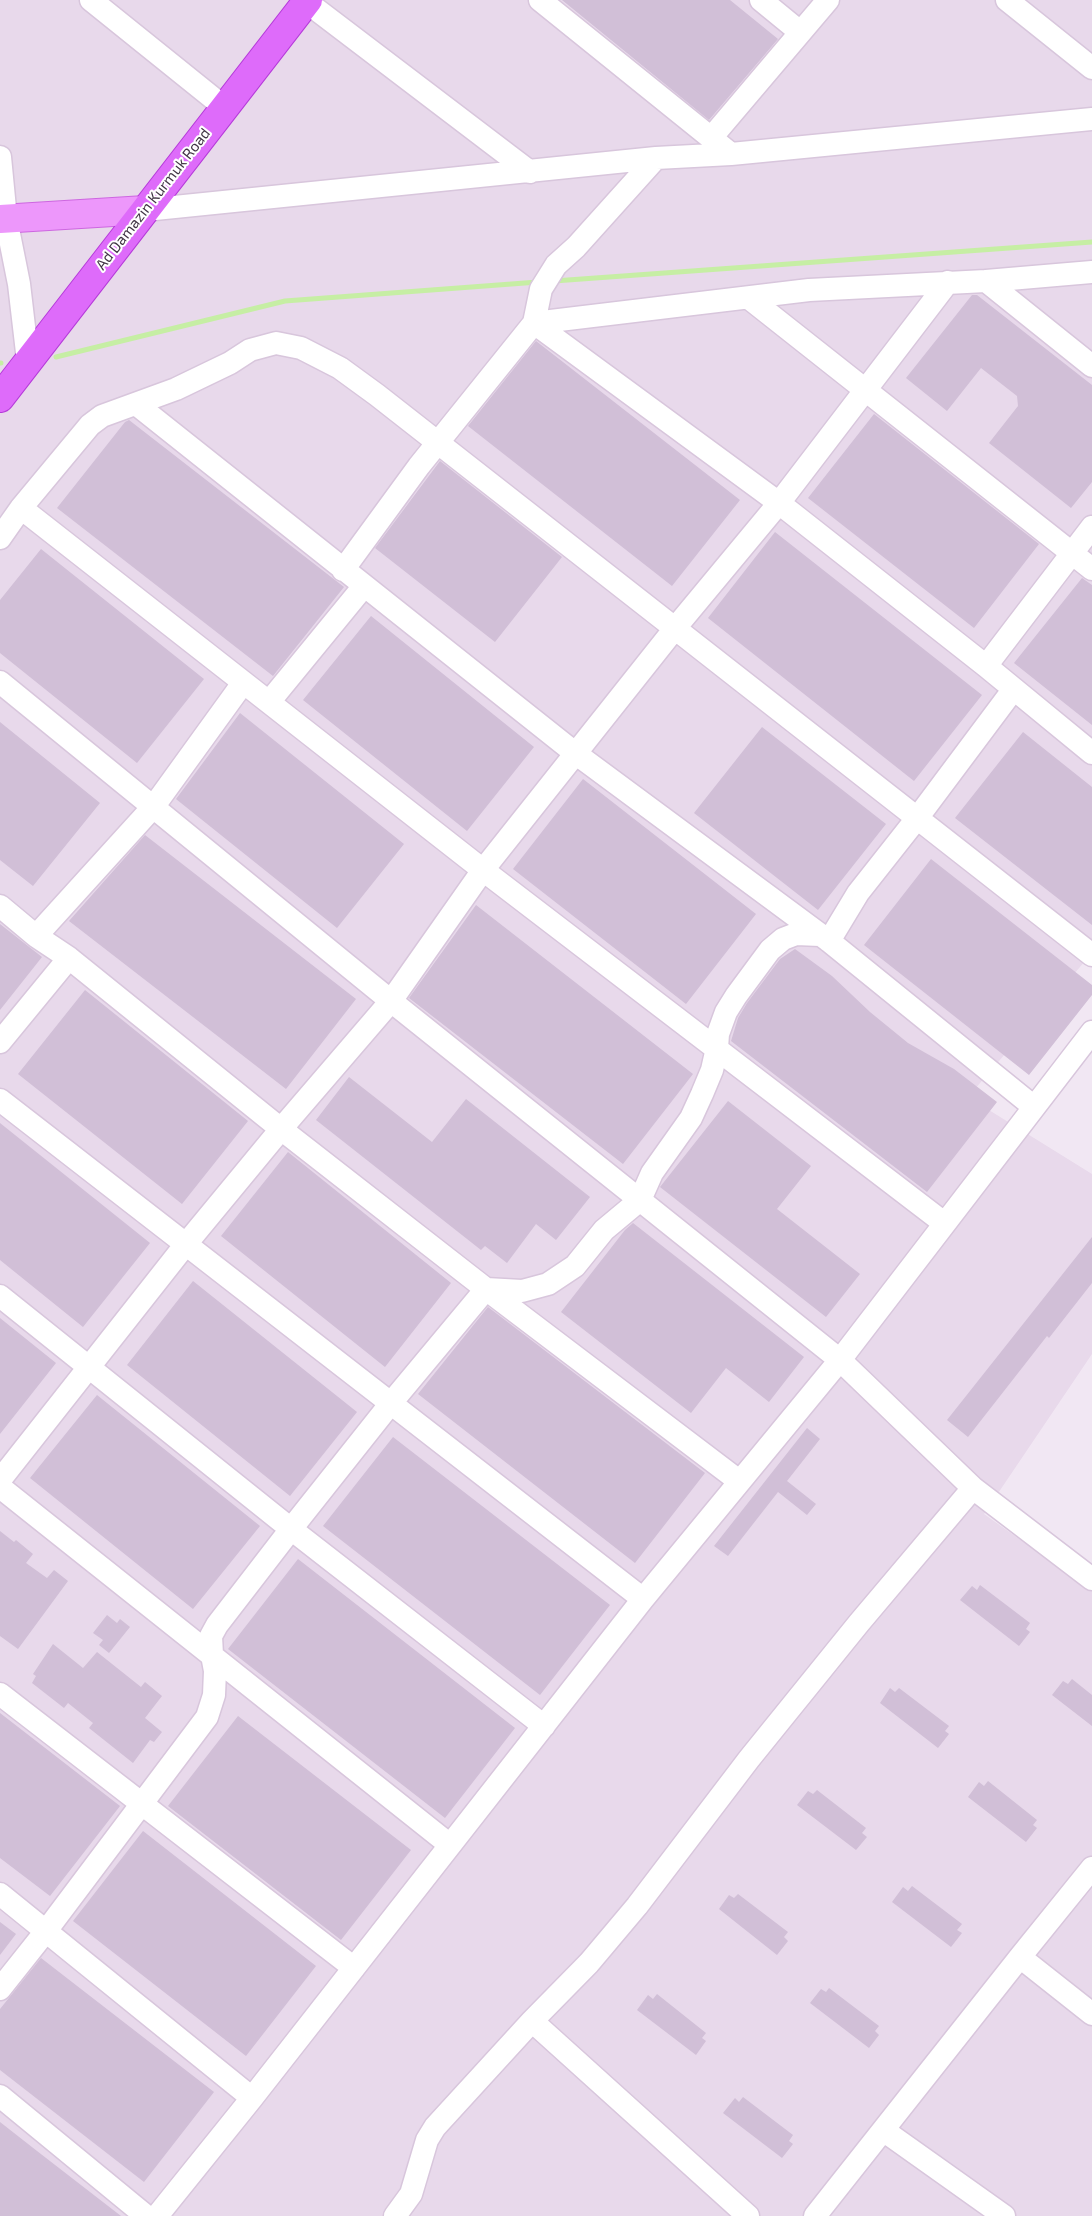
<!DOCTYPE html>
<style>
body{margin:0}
canvas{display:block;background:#f1e7f3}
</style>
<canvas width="1092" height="2216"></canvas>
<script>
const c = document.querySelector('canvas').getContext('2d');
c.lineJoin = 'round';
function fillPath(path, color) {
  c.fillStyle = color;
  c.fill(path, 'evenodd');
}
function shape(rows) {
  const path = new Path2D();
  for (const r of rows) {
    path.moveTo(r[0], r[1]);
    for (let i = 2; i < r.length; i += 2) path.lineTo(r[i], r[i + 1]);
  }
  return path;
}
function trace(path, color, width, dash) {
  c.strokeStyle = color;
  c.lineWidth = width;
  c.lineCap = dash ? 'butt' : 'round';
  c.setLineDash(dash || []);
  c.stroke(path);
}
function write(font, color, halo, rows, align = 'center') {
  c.font = font + ' "Exo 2",sans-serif';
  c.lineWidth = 4;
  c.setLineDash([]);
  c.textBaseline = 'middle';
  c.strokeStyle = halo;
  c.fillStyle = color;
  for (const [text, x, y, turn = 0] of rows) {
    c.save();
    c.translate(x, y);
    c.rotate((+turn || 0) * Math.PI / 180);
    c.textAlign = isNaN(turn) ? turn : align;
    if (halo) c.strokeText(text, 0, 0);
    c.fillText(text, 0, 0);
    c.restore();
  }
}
fillPath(shape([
 [0,0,1092,0,1092,953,968,1097,1092,1174,1092,1354,984,1514,1092,1591,1092,2216,0,2216]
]), '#e8d9eb');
trace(shape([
 [554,281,1092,242],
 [56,357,285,301,538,282],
 [0,363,1,363]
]), '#c6eea4', 5);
fillPath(shape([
 [562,0,730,0,778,39,709,120],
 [972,295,977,295,1092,385,1092,482,1071,508,989,443,1018,406,1017,396,981,368,947,411,906,378],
 [536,341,740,500,672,586,468,426],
 [874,414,1039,544,974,628,808,498],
 [129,420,344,587,273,676,57,508,125,422],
 [440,461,562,557,495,642,375,548],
 [775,532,982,695,914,781,708,618],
 [41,549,204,679,137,763,0,653,0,600],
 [1082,578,1092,585,1092,725,1014,663],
 [371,616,534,747,467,831,303,700],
 [240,713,404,844,337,928,176,799],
 [0,722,100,803,33,886,0,860],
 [762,727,886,824,818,910,694,813],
 [1023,732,1092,787,1092,925,955,818],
 [583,779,756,914,686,1004,513,869],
 [145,835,356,999,286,1089,69,921],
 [931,859,1092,985,1092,995,1029,1075,864,945],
 [476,905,693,1074,623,1164,409,998],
 [0,924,42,957,0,1010],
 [795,949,832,976,870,1012,908,1043,954,1069,997,1102,927,1192,731,1041,738,1018,747,1003,780,959],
 [85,990,248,1121,182,1204,18,1074],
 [349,1077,432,1142,466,1099,590,1197,556,1240,536,1224,507,1263,485,1246,481,1250,316,1120],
 [728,1101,811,1166,777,1209,860,1274,826,1317,660,1187],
 [0,1123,150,1243,83,1327,0,1260],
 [288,1152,451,1283,385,1367,221,1236],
 [633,1223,804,1357,769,1402,726,1368,691,1413,561,1312,625,1230],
 [1092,1237,1092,1283,1049,1338,1047,1336,968,1437,947,1420],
 [193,1281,357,1412,290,1496,127,1365],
 [488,1307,705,1473,635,1563,418,1394],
 [0,1318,56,1363,0,1434],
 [97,1395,260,1526,193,1609,30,1478],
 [807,1428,820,1439,787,1481,816,1504,807,1515,778,1492,728,1556,714,1546],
 [393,1437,610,1605,540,1695,323,1526],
 [0,1531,14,1542,16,1540,33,1554,26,1563,47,1578,54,1570,68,1581,18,1649,0,1636],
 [298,1559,515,1728,445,1818,228,1649],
 [980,1585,1030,1623,1026,1629,1030,1632,1019,1646,960,1600,972,1586,977,1590],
 [107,1615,117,1623,120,1619,130,1627,109,1653,99,1645,103,1640,93,1633],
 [53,1644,83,1668,97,1652,141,1687,145,1682,162,1696,145,1718,162,1732,154,1742,150,1740,133,1763,89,1728,93,1723,68,1703,64,1708,32,1683,36,1676,33,1674],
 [1072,1679,1092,1695,1092,1726,1052,1695,1063,1681,1068,1684],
 [890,1688,895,1692,899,1688,949,1726,945,1731,949,1734,938,1748,880,1703],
 [0,1713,120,1806,50,1896,0,1858],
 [238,1716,411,1850,341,1940,168,1806],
 [988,1781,1037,1820,1033,1825,1037,1828,1026,1842,968,1797,979,1782,984,1786],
 [817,1790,866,1828,862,1833,867,1837,856,1850,797,1805,808,1791,813,1794],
 [143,1831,316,1966,246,2056,73,1921],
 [912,1886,962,1924,957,1930,962,1933,951,1947,892,1902,903,1887,908,1891],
 [738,1894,788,1932,784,1937,788,1941,777,1955,719,1909,729,1895,734,1898],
 [0,1922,16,1934,0,1955],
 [41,1958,214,2092,144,2182,0,2070,0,2009],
 [829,1988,879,2026,875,2031,879,2035,869,2048,810,2003,821,1989,826,1992],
 [657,1994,706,2033,702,2038,706,2041,696,2055,637,2010,648,1995,653,1999],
 [743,2097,793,2135,789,2141,793,2144,782,2158,723,2113,735,2098,739,2102],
 [0,2122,37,2151,121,2216,0,2216]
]), '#d1bfd7');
const minor = shape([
 [91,0,224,107],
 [304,0,530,172],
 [540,0,731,154],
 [761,0,800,32],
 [1007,0,1092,68],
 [711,138,828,0],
 [0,157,6,219,19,284,28,361],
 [145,210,656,158,731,154,1092,119],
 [1092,272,986,281,809,290,534,323,779,503,986,666,1092,753],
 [986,281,1092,366],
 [749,298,1092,569],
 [136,404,575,753,829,941,1034,1107],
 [21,508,483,870,944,1223],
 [0,538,21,508,90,425,102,416,176,389,230,363,250,350,276,343,301,348,340,368,377,395,1092,955],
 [343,570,419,466,534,323,541,289,556,265,576,247,656,158],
 [986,666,1092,527],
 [0,682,391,1001,840,1360,973,1488,1092,1579],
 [269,702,364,586],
 [0,906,36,936,69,958,281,1129,486,1289,739,1481],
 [36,936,154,806,243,683],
 [829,941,858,893,918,817,1013,690],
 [0,1042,69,958],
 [0,1100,643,1599],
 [0,1296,291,1529,544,1726],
 [0,1480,186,1244,281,1129,391,1001,483,870,676,627,779,503,948,282],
 [0,1487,450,1845],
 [0,1694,354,1968],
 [0,1894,252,2098],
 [1020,1957,1092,2014],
 [0,1989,46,1931,207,1717,214,1695,215,1671,212,1655,211,1636,217,1625,291,1529,391,1403,486,1289,522,1291,548,1284,575,1266,604,1230,640,1200,652,1173,691,1118,702,1094,712,1070,717,1048,718,1034,726,1012,736,996,770,950,783,939,796,934,820,935],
 [532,2021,748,2216],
 [0,2096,146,2216],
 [883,2130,1004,2216],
 [157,2216,252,2098,643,1599,840,1360,1092,1032],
 [395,2216,411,2194,427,2140,435,2127,532,2021,589,1963,637,1906,749,1759,859,1623,973,1488],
 [815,2216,1020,1957,1092,1868]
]);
const major = shape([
 [0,219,145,210]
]);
const highway = shape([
 [0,398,308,0]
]);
trace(minor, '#d8c6dc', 25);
trace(major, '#cd67e0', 30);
trace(highway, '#b53bd9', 30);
trace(minor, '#fff', 22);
trace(major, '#ed97fb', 28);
trace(highway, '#de6bfa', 28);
write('15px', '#423646', '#fff', [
 ["Ad Damazin Kurmuk Road",153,199,-52]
]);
</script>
